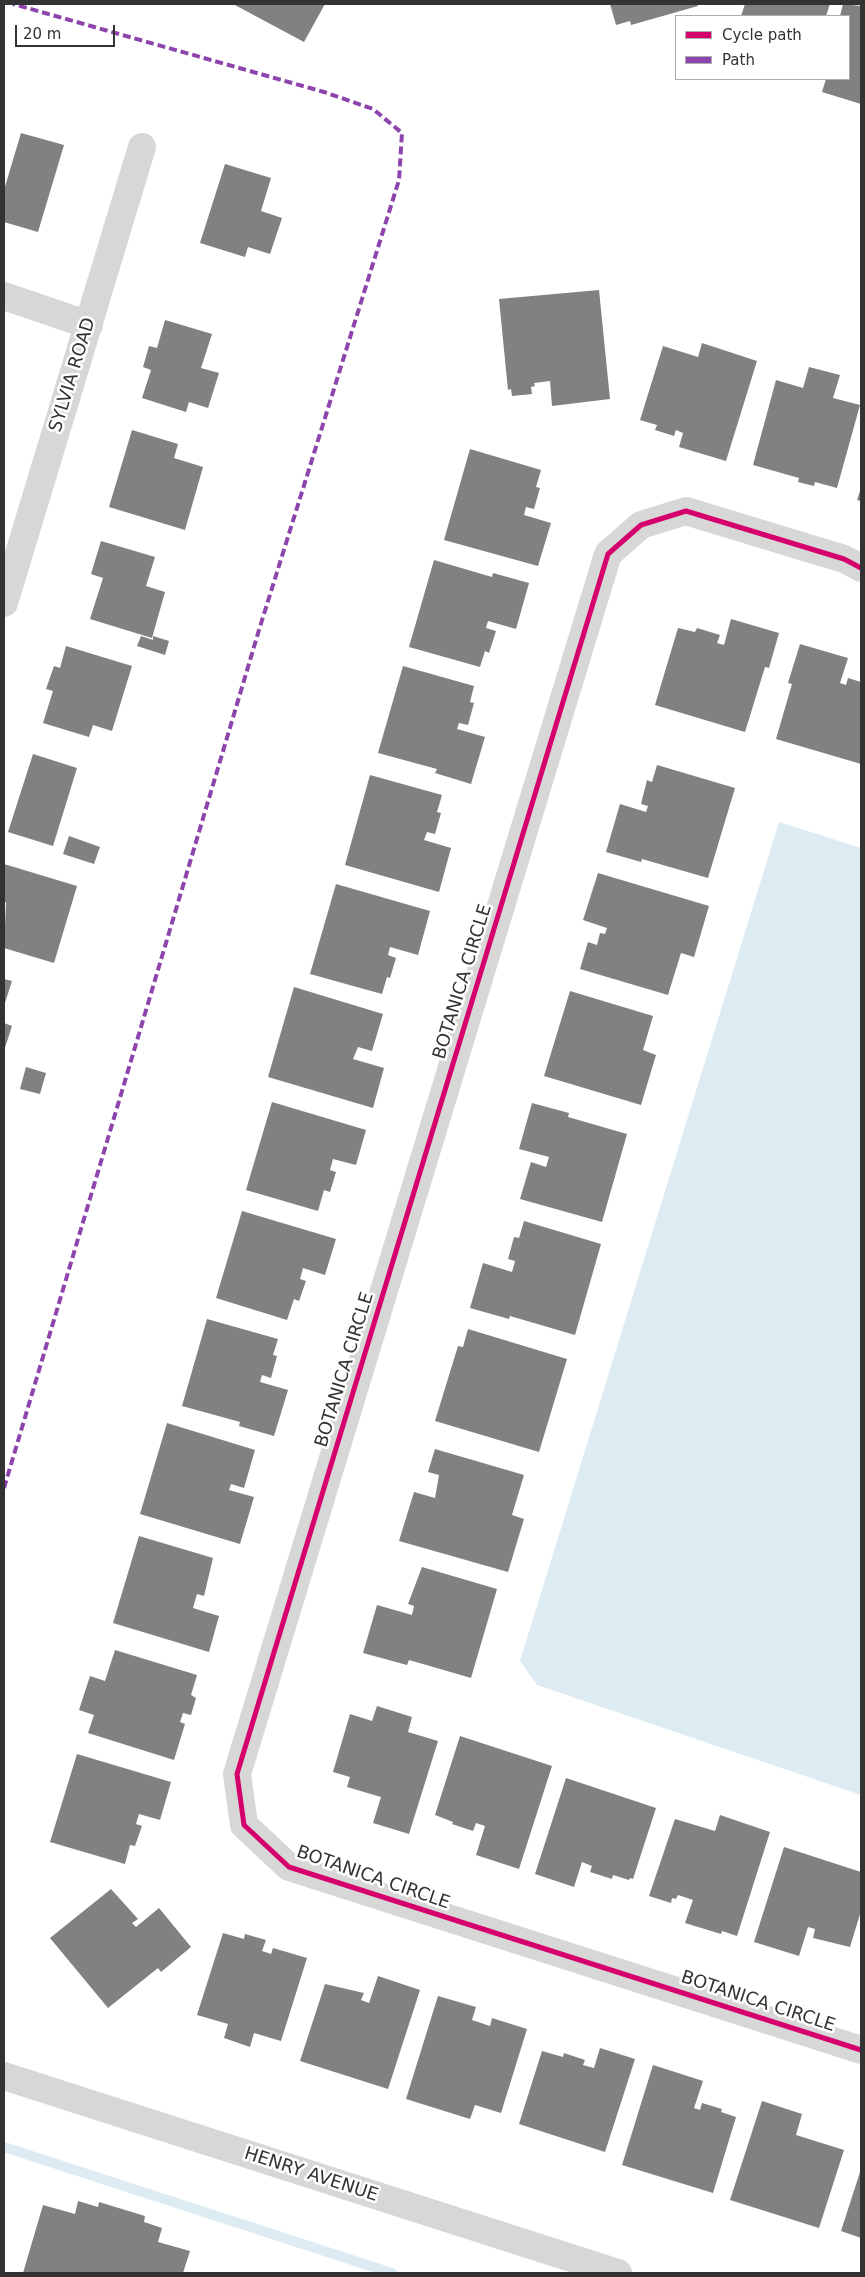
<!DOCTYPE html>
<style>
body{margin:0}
#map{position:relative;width:865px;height:2277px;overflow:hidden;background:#fff;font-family:"DejaVu Sans",sans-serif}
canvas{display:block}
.frame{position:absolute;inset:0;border:5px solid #333;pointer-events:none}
.legend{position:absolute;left:675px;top:15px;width:175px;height:65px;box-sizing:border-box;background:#fff;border:1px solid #adadad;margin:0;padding:6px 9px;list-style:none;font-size:15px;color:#333}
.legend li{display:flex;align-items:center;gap:10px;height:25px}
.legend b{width:25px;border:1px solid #adadad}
.scale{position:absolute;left:15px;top:25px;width:100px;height:22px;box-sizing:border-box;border:2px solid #333;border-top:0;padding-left:6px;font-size:15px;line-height:18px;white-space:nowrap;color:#333;-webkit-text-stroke:4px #fff;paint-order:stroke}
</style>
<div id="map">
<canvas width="865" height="2277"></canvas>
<div class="frame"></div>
<ul class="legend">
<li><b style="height:6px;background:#d6006c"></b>Cycle path</li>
<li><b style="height:6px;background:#8e44ad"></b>Path</li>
</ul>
<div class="scale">20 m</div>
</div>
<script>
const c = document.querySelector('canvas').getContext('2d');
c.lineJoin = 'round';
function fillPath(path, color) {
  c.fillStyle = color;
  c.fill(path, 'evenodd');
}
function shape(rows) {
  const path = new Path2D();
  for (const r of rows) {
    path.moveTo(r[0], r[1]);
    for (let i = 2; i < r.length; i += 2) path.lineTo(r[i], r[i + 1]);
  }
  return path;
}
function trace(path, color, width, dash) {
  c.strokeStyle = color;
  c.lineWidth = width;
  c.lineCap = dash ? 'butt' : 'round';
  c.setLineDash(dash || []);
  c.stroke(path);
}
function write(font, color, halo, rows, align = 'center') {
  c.font = font + ' "DejaVu Sans",sans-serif';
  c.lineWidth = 5;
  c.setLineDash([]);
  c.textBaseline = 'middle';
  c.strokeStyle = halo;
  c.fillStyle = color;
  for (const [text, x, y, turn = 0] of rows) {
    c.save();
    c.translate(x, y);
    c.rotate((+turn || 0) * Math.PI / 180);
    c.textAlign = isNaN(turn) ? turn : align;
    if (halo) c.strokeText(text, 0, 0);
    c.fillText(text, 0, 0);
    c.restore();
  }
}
fillPath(shape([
 [779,822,861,848,861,1795,537,1685,520,1661]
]), '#ddebf3');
trace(shape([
 [4,2147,392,2273]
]), '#ddebf3', 10);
fillPath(shape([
 [233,4,325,4,304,42],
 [610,4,697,4,698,6,631,25,630,21,616,25],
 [745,4,830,4,826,16,741,16],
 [843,4,861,6,861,104,822,92,826,79,849,79,849,16,840,16],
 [21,133,64,145,38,232,4,222,4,190],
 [225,164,271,178,261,211,282,218,270,254,248,247,245,257,200,243],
 [599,290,610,399,552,406,550,381,534,383,535,386,531,387,532,394,512,396,511,389,508,390,499,299],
 [165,320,212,334,201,368,219,373,208,408,189,402,186,412,142,398,151,370,143,367,149,346,157,348],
 [702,343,757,361,726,461,679,447,683,433,676,430,674,436,655,430,657,425,640,420,663,346,698,357],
 [809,367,840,375,833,398,860,405,837,488,815,482,814,486,798,482,799,478,753,465,776,380,803,388],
 [132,430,178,444,174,458,203,467,185,530,109,507],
 [470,449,541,470,536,487,540,488,534,509,526,507,524,515,551,523,538,566,444,540],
 [861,488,861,501,857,500],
 [101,541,155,557,146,586,165,592,152,638,90,619,103,578,91,574],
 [434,560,492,577,493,573,529,583,516,629,488,621,486,628,496,631,489,653,485,651,480,667,409,647],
 [731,619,779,633,769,668,765,667,745,732,655,705,678,628,695,632,697,628,720,635,717,643,724,645],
 [141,636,153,640,153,636,169,641,165,655,137,646],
 [800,644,848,658,840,683,846,685,848,678,861,682,861,764,776,739,792,684,788,683],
 [66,646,132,666,112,731,93,725,89,737,43,723,53,691,46,689,54,666,60,668],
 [403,666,474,686,470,702,474,703,468,725,459,723,457,729,485,737,471,784,435,773,437,769,378,753],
 [33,754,77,768,53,846,8,832],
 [657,765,735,788,708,878,642,859,641,862,606,852,620,804,646,812,648,806,641,804,647,780,652,782],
 [370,775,442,795,437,812,441,813,435,834,427,832,424,840,451,848,439,892,345,865],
 [69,836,100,847,94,864,63,854],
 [4,864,77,886,54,963,4,948,6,902,4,902],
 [598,873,709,906,694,957,681,953,668,995,580,969,588,942,597,945,600,933,605,934,607,928,583,920],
 [336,884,430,911,418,955,390,947,388,955,396,958,390,978,387,977,382,994,310,974],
 [4,979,12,981,4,1006],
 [294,987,383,1014,372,1051,358,1047,353,1059,384,1068,373,1108,268,1077],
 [570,991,653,1016,643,1050,656,1055,641,1105,544,1076],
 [4,1023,12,1026,4,1051],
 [26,1067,46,1073,40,1094,20,1089],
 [272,1102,366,1130,356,1165,333,1159,330,1170,336,1172,330,1192,324,1190,318,1211,246,1190],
 [532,1103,569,1113,568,1117,627,1134,602,1222,520,1199,531,1162,546,1167,549,1157,519,1149],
 [242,1211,336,1239,325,1275,303,1268,300,1279,306,1281,299,1301,294,1299,287,1320,216,1298],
 [524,1221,601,1244,575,1335,510,1316,509,1319,470,1308,483,1263,512,1272,515,1261,508,1259,514,1237,519,1238],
 [207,1319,278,1339,273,1355,277,1356,271,1378,262,1375,260,1382,288,1390,274,1436,239,1426,240,1422,182,1406],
 [468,1329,567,1359,539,1452,435,1421,458,1346,463,1347],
 [167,1423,255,1450,244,1488,231,1484,229,1490,254,1497,240,1544,140,1514],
 [435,1449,524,1475,512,1515,524,1519,508,1572,399,1541,414,1492,435,1498,439,1475,428,1472],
 [139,1536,213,1558,204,1596,197,1594,193,1608,219,1616,209,1652,113,1623],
 [422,1567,497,1589,471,1678,409,1660,407,1665,363,1653,377,1605,412,1615,414,1606,408,1604],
 [115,1650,197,1675,191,1695,196,1698,191,1715,183,1713,180,1722,185,1724,174,1760,88,1733,94,1715,79,1710,90,1676,105,1681],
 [377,1706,412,1717,408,1732,438,1741,409,1834,373,1823,381,1797,347,1787,350,1777,333,1772,350,1714,372,1721],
 [460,1736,552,1766,519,1869,476,1855,485,1826,476,1823,473,1831,452,1824,453,1822,435,1815],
 [77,1754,171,1782,160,1820,139,1814,136,1824,142,1826,135,1846,130,1845,125,1864,50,1842],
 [566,1778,656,1808,633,1879,630,1878,629,1880,613,1875,612,1879,590,1872,592,1866,582,1862,574,1887,535,1874],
 [720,1815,770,1832,737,1936,722,1931,721,1934,685,1923,693,1900,678,1895,676,1899,672,1898,671,1903,649,1896,675,1819,715,1831],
 [784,1847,861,1872,861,1911,850,1947,813,1938,815,1929,808,1927,799,1956,754,1942],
 [111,1889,138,1919,132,1923,136,1927,159,1908,191,1947,161,1972,158,1968,108,2008,50,1938],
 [223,1933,244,1939,245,1934,266,1940,262,1951,271,1954,273,1948,307,1958,281,2041,254,2033,250,2047,224,2038,228,2024,197,2015],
 [378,1976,420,1990,388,2089,300,2061,325,1984,364,1993,361,2000,369,2003],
 [438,1996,476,2007,472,2020,490,2026,492,2018,527,2029,501,2113,475,2105,470,2119,406,2099],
 [600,2048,635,2059,605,2152,519,2124,542,2051,563,2057,564,2053,585,2060,583,2065,594,2068],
 [653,2065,703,2081,694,2108,700,2110,702,2103,722,2109,721,2112,736,2117,713,2193,622,2165],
 [762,2101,802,2114,796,2135,844,2150,819,2228,730,2200],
 [861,2169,861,2238,841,2231],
 [78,2201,98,2207,99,2202,145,2216,144,2222,162,2228,158,2242,190,2251,183,2273,23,2273,43,2205,75,2214]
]), '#818181');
trace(shape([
 [4,296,89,325],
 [861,568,844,559,686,511,641,525,608,554,237,1774,244,1825,289,1867,861,2050],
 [4,603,142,147],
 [4,2076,618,2273]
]), '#d7d7d7', 28);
trace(shape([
 [4,1488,259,630,399,180,402,133,373,109,324,92,13,4]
]), '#8e44ad', 4, [8, 4]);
trace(shape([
 [861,568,844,559,686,511,641,525,608,554,237,1774,244,1825,289,1867,861,2050]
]), '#d6006c', 5);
write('18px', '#333', '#fff', [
 ["SYLVIA ROAD",73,375,-73],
 ["BOTANICA CIRCLE",463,982,-73],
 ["BOTANICA CIRCLE",345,1370,-73],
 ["BOTANICA CIRCLE",373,1878,19],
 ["BOTANICA CIRCLE",758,2002,18],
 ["HENRY AVENUE",311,2175,18]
]);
</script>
